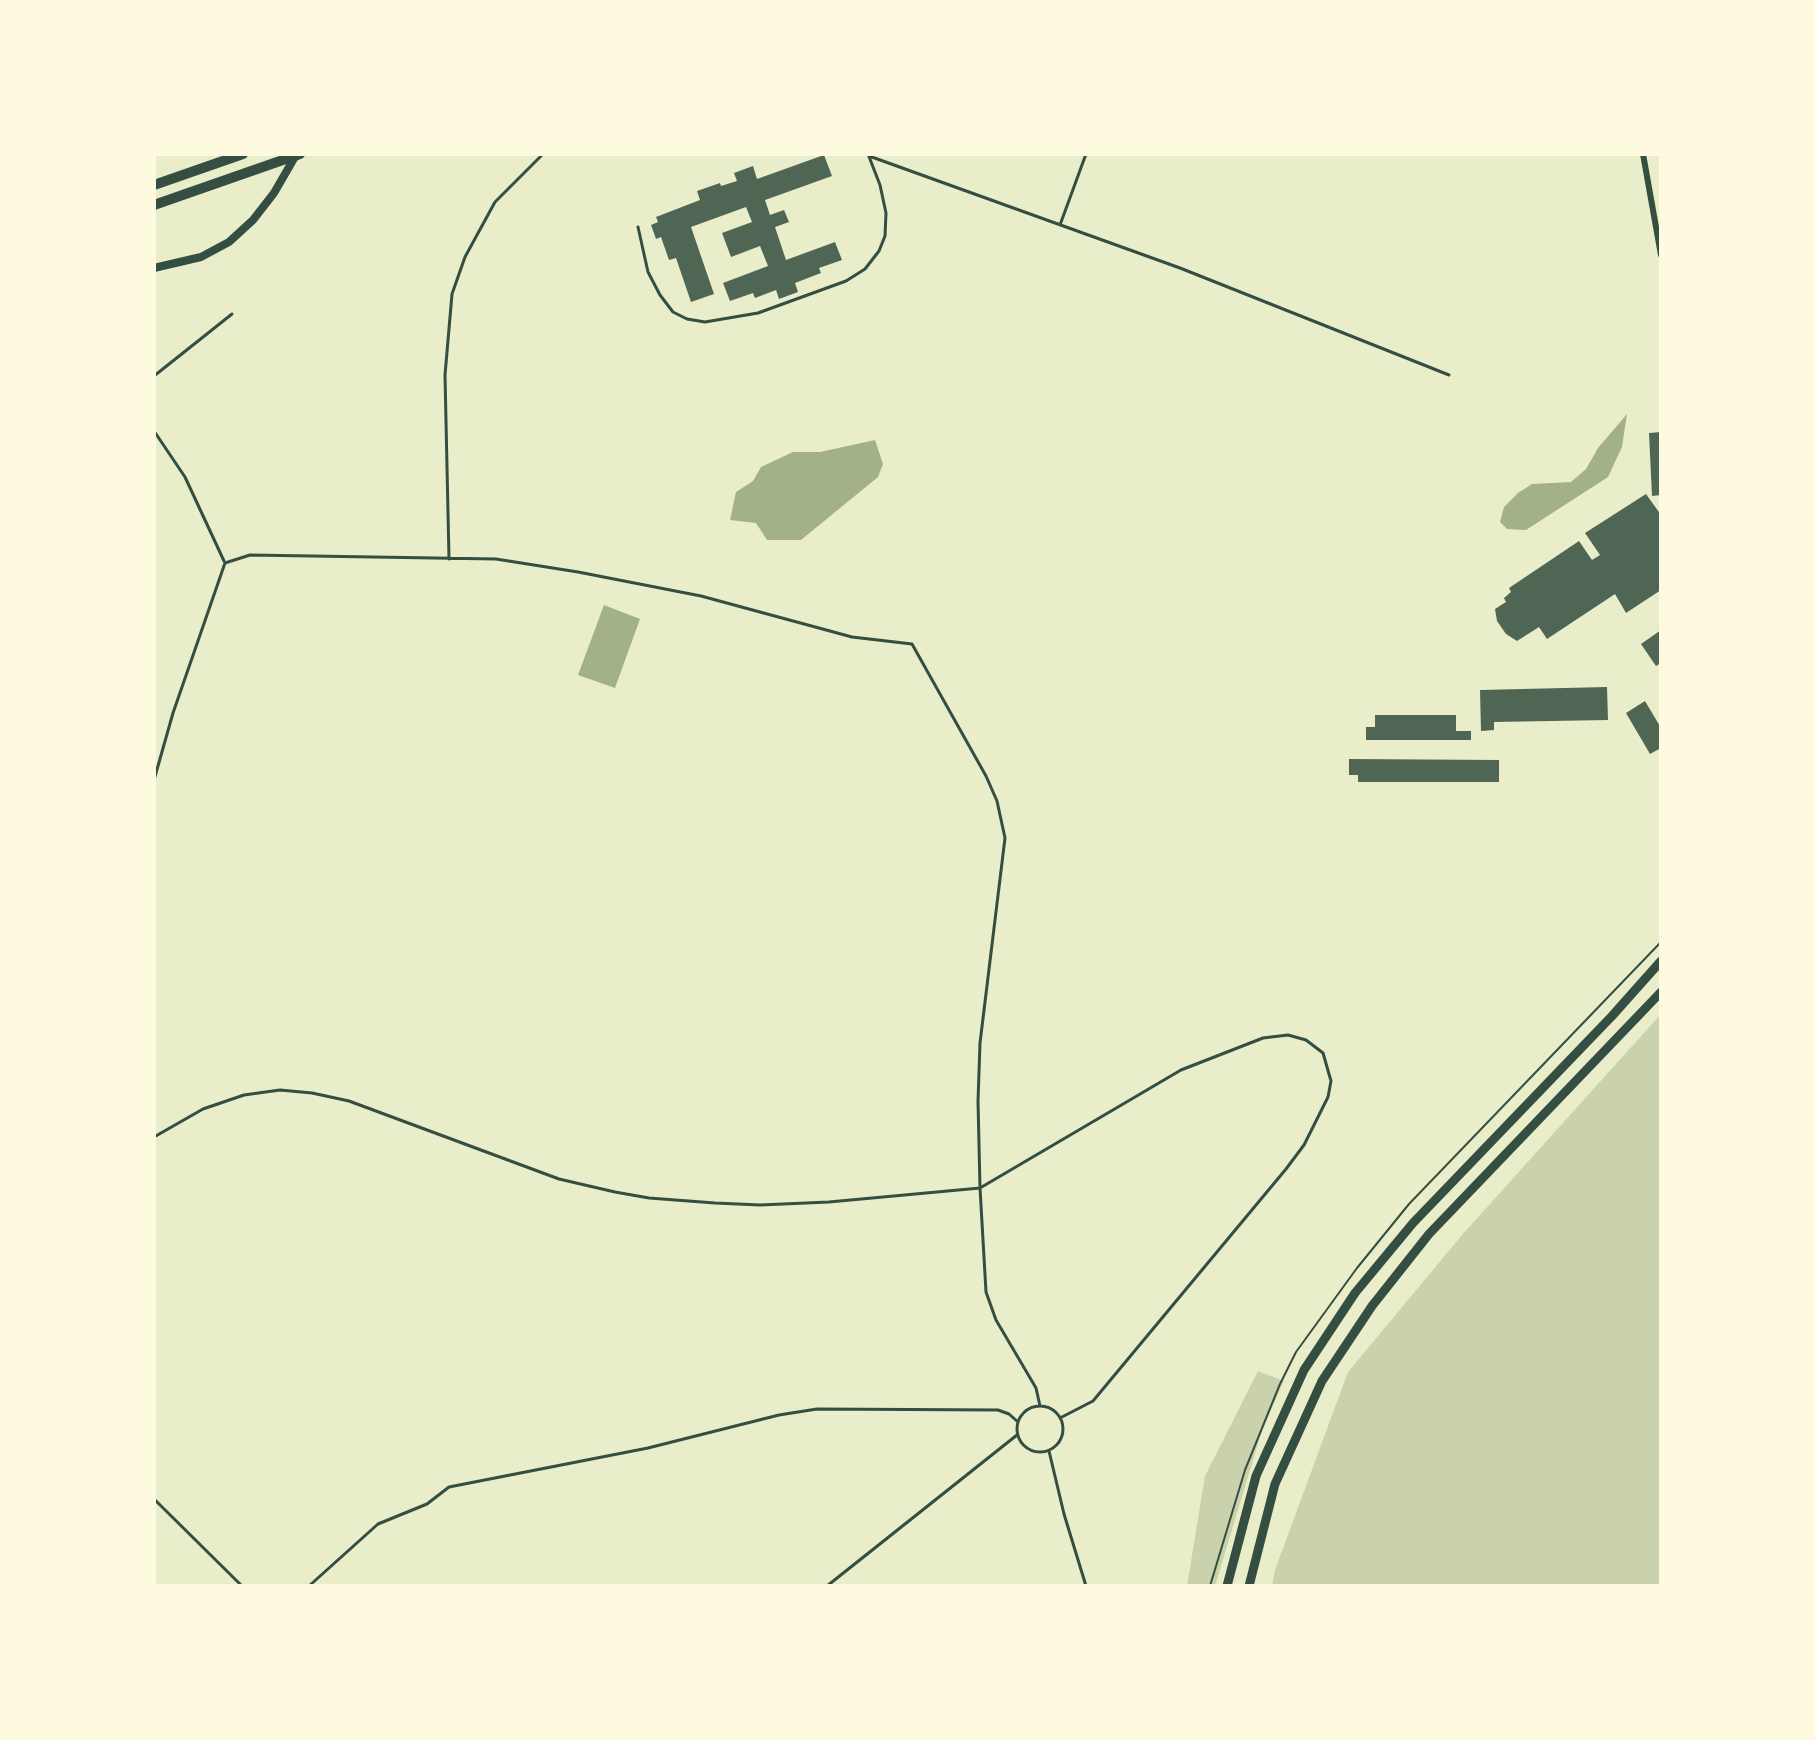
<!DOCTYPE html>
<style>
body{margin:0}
#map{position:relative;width:1815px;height:1740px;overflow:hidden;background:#e9edc9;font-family:"Roboto Serif",serif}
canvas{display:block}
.frame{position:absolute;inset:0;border:156px solid #fefae0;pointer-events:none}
</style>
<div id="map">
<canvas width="1815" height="1740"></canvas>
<div class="frame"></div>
</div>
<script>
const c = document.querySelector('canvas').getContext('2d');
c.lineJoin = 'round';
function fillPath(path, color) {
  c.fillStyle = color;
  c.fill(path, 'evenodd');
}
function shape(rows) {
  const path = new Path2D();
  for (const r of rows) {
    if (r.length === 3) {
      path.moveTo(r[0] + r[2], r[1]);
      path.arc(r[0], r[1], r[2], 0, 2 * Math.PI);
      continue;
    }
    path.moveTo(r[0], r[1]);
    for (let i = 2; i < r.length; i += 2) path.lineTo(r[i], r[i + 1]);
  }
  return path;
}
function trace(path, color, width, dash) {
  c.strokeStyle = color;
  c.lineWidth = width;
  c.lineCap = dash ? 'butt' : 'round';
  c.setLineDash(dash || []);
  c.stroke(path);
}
fillPath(shape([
 [1661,1014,1661,1586,1272,1586,1275,1570,1348,1372,1462,1235],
 [1258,1371,1284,1381,1263,1427,1215,1586,1187,1586,1205,1476]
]), '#cad2ad');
fillPath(shape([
 [1627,414,1622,447,1608,477,1526,530,1507,529,1500,522,1504,507,1518,493,1532,484,1571,482,1586,469,1598,448],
 [875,440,883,464,878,477,801,540,767,540,756,523,730,520,736,492,753,481,761,467,793,452,820,452],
 [604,605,640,619,615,688,578,675]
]), '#a3b18a');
fillPath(shape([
 [824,155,832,176,765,200,770,215,784,210,789,222,775,227,786,260,835,242,842,260,819,268,821,273,795,283,798,292,779,299,776,290,755,298,753,293,730,301,723,283,768,266,760,246,731,257,722,233,752,222,746,207,691,227,714,294,691,302,676,258,669,260,661,237,656,239,651,225,658,222,656,217,700,200,697,191,720,183,721,186,737,181,734,173,753,166,757,179],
 [1661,432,1661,495,1652,496,1649,433],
 [1646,494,1661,515,1661,590,1626,613,1615,594,1547,639,1539,627,1517,641,1506,634,1497,621,1495,609,1506,602,1504,598,1511,592,1509,588,1579,541,1592,560,1600,555,1585,533],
 [1661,630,1661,663,1656,666,1641,644],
 [1607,687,1608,720,1494,722,1494,730,1481,731,1480,690],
 [1645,701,1661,728,1661,748,1650,754,1626,713],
 [1375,715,1456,715,1456,731,1471,731,1471,740,1366,740,1366,727,1375,727],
 [1349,759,1499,760,1499,782,1358,782,1358,775,1349,775]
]), '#4f6655');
trace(shape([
 [1210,1586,1245,1470,1280,1384,1296,1352,1357,1268,1409,1204,1661,942]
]), '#344e41', 2);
trace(shape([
 [869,156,1180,268,1449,375],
 [1060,225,1086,154],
 [638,227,648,272,660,295,673,312,687,319,705,322,758,313,846,281,865,269,879,251,885,236,886,213,880,185,868,154],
 [154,376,232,314],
 [154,431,185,477,224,561],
 [449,559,445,375,452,294,465,257,495,202,543,154],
 [225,563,250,555,496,559,578,572,701,596,852,637,912,644,986,776,997,801,1005,838,980,1043,978,1101,980,1188,986,1292,996,1320,1036,1388,1040,1406],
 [154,780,173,713,225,563],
 [154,1137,203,1109,244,1095,280,1090,312,1093,349,1101,559,1179,615,1192,649,1198,715,1203,760,1205,829,1202,980,1188,1181,1070,1263,1038,1288,1035,1306,1040,1323,1053,1331,1081,1328,1097,1304,1145,1286,1169,1093,1401,1060,1418],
 [1040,1429,23],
 [1049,1451,1064,1514,1086,1586],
 [154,1499,242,1586],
 [309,1586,378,1524,427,1504,449,1487,648,1448,779,1415,817,1409,998,1410,1009,1414,1018,1422],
 [827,1586,1017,1435]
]), '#344e41', 3);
trace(shape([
 [1643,154,1661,255]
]), '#344e41', 6);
trace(shape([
 [154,268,201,257,229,242,253,220,274,193,296,155]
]), '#344e41', 8);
trace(shape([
 [1227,1586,1256,1476,1304,1370,1355,1293,1413,1223,1612,1016,1661,961],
 [1249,1586,1275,1484,1322,1381,1372,1306,1429,1234,1661,992]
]), '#344e41', 9);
trace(shape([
 [154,185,243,154],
 [154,205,300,154]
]), '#344e41', 10);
</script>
